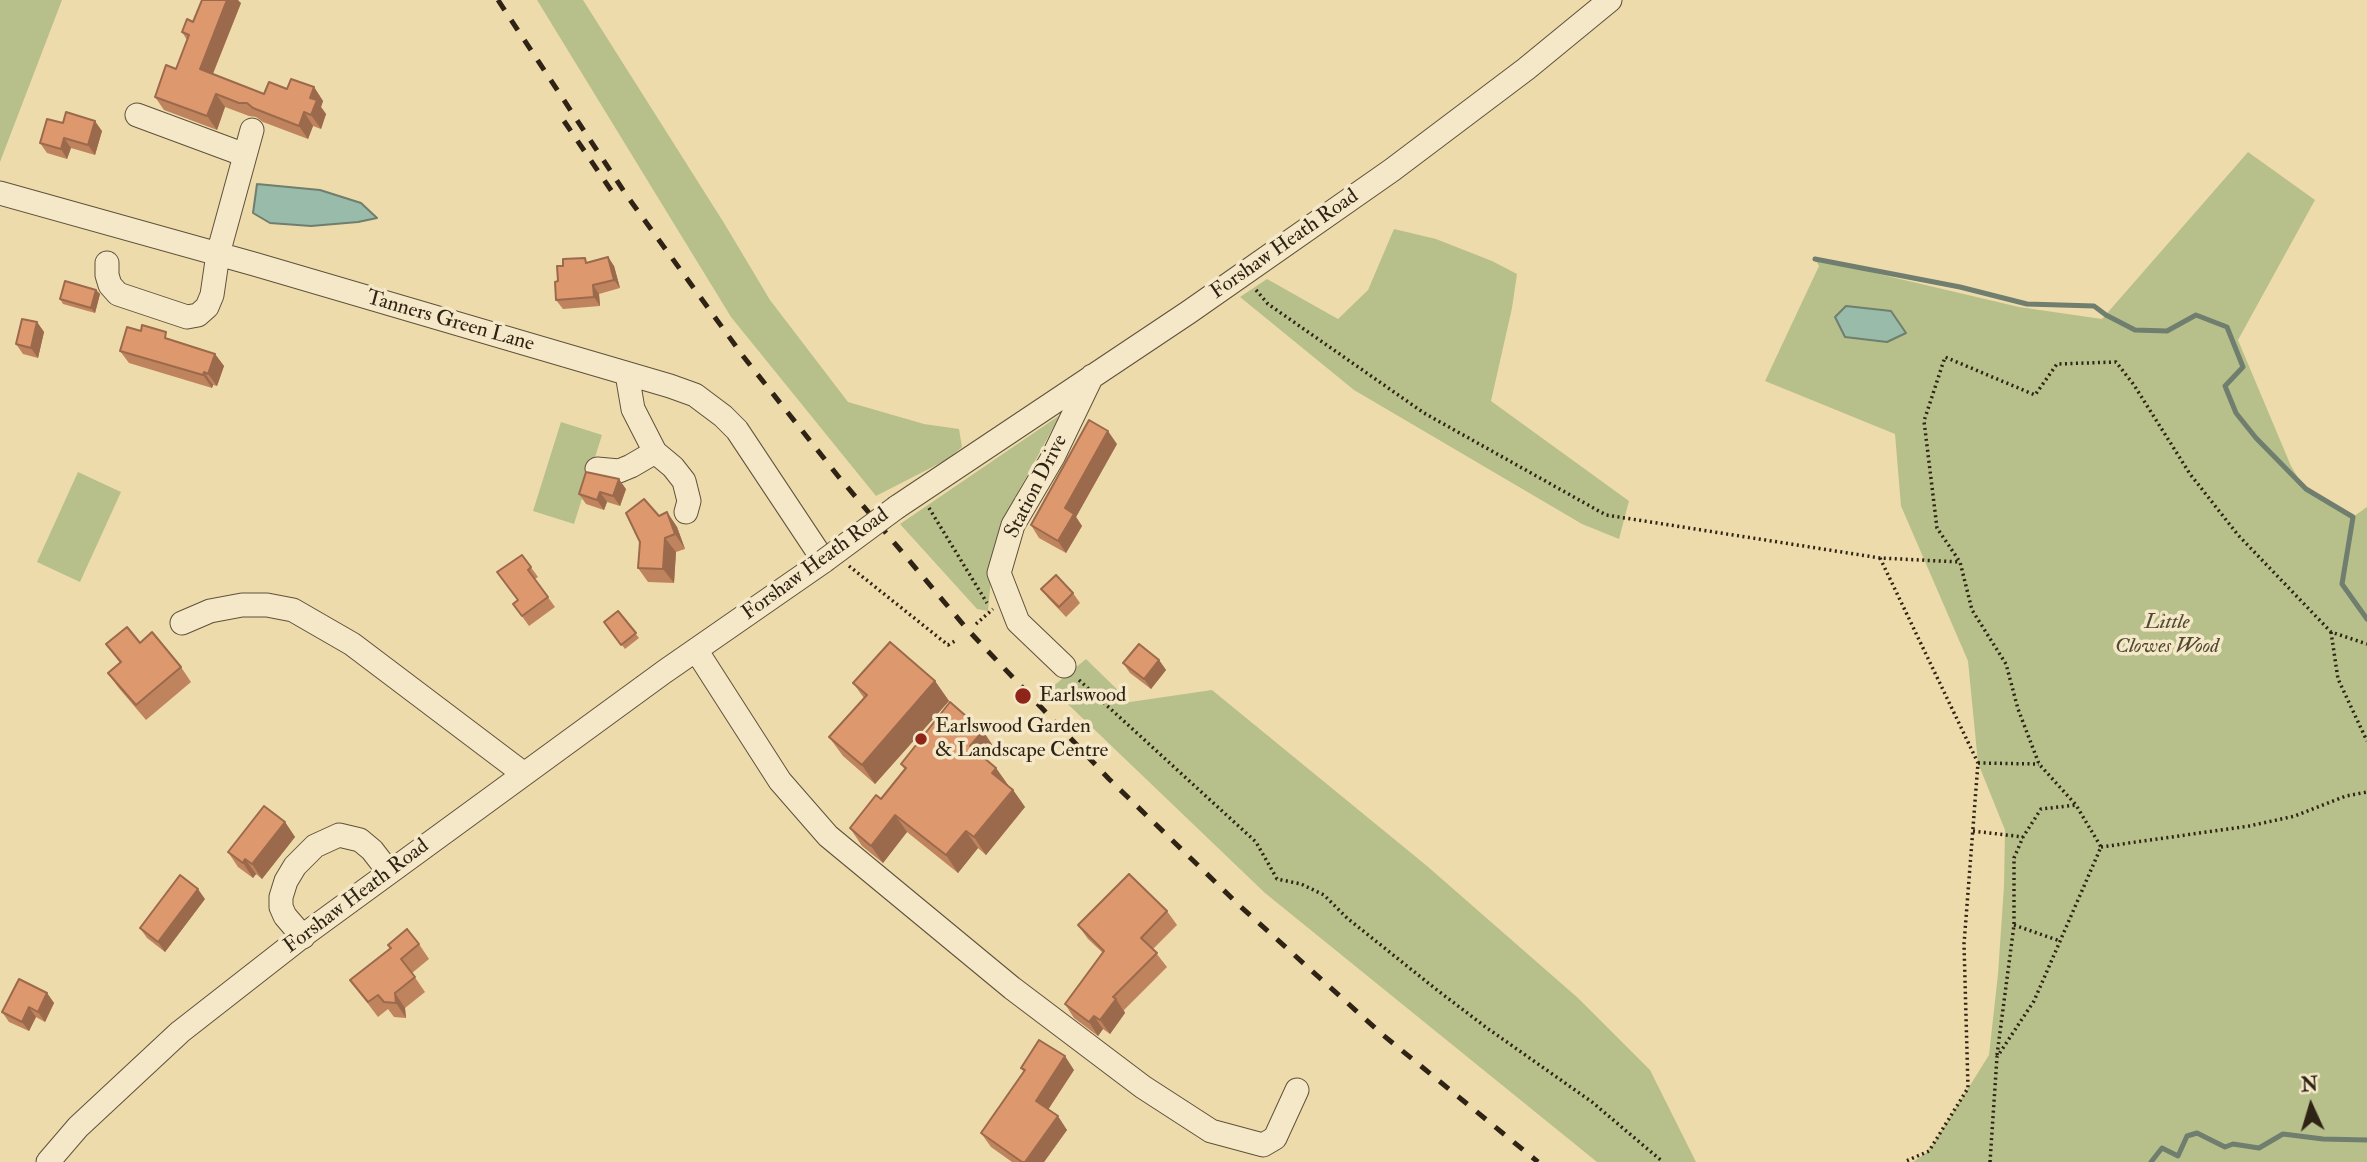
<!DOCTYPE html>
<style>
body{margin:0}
#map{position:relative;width:2367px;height:1162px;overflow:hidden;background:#eedbab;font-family:"IM FELL Double Pica",serif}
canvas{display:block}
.north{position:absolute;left:2276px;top:1071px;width:70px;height:70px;-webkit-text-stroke:5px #f4e8c8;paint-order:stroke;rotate:356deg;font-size:19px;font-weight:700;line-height:28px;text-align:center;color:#2f2315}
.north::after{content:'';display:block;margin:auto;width:24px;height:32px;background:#2f2315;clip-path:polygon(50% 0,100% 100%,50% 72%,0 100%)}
</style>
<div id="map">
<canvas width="2367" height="1162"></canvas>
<div class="north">N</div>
</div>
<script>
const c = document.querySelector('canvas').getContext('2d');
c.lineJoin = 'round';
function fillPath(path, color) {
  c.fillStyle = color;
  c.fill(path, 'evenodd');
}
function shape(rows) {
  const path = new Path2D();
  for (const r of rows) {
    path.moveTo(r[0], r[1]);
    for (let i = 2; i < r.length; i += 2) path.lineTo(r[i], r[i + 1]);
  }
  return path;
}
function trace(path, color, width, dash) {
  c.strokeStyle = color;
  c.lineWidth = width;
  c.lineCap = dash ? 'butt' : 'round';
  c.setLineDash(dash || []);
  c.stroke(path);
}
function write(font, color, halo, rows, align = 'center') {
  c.font = font + ' "IM FELL Double Pica",serif';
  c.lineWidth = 7;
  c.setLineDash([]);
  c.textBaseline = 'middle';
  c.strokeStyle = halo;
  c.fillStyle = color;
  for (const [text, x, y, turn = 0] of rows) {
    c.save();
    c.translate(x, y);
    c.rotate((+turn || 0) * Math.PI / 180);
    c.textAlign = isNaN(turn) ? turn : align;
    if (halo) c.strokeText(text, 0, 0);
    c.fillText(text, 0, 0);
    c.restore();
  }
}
fillPath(shape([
 [0,0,62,0,0,162],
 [537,0,583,0,724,223,770,300,848,402,924,424,959,429,962,447,948,459,876,496,731,317],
 [2248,152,2315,200,2238,340,2291,466,2303,486,2353,517,2367,507,2367,1162,1913,1162,1929,1151,1989,1055,1998,974,2004,886,2005,830,1978,763,1968,661,1901,506,1895,434,1765,381,1819,266,1815,259,2019,307,2102,319],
 [1394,229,1436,239,1492,261,1517,274,1512,308,1491,401,1629,501,1619,539,1582,524,1354,390,1240,297,1267,279,1338,319,1368,290],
 [1060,415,1011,505,994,546,988,611,977,609,900,524],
 [561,422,602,435,574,524,533,511],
 [78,472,121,492,80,582,37,562],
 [1086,659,1130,702,1212,690,1427,866,1578,998,1650,1070,1696,1162,1597,1162,1265,893,1051,688]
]), '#b7c08a');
const water = shape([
 [257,184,320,190,361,203,377,218,358,222,311,226,270,223,253,213,257,184],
 [1846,306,1891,311,1906,333,1887,342,1845,337,1835,317,1846,306]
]);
fillPath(water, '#9ba');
trace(water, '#6f7e6e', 2);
trace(shape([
 [1815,259,1960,287,2027,304,2094,306,2106,315,2135,330,2167,331,2196,315,2227,327,2243,367,2225,386,2236,413,2256,438,2306,489,2353,517,2342,584,2367,619],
 [2151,1162,2162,1148,2178,1156,2187,1136,2197,1133,2225,1147,2233,1144,2259,1148,2283,1134,2323,1139,2367,1140]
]), '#6f7e6e', 5);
const minor = shape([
 [137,115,245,155],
 [0,193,254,264,670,386,695,395,723,416,737,430,824,561,664,672,308,932,180,1032,78,1127,48,1162],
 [107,263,107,275,110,285,118,294,187,317,198,315,207,307,212,295,218,254,252,130],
 [627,374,633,409,655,452,673,467,684,481,689,501,686,512],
 [597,469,619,471,631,466,655,452],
 [897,507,1189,312,1392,170,1526,69,1610,0],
 [182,623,210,611,242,605,267,605,293,610,352,644,524,774],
 [696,650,780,781,828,836,1012,988,1143,1087,1211,1131,1263,1145,1275,1138,1297,1090],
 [1064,666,1018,622,999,573,1013,525,1053,457,1092,376],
 [303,937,285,916,281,907,281,897,286,881,295,866,315,846,339,835,360,840,372,850,389,872]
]);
trace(minor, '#5f513a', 25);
trace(shape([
 [1256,290,1268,304,1424,413,1606,515,1880,558,1960,562],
 [929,508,987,603],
 [1880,558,1978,763,1964,944,1968,1088,1929,1151,1904,1162],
 [849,566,948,645,955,641],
 [976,624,993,609],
 [2331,632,2338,679,2367,741],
 [1079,680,1256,842,1277,879,1301,884,1324,895,1347,918,1437,990,1487,1028,1592,1102,1663,1162],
 [1978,763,2039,764],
 [1973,831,2023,837],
 [2101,847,2249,826,2295,816,2346,796,2367,792],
 [2014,925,2060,941],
 [1997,1055,2014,925,2014,858,2023,837,2041,809,2076,805],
 [1990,1162,1997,1057,2034,1001,2101,847,2076,805,2039,764,2018,709,2006,664,1972,610,1960,562,1937,528,1924,421,1945,357,2035,395,2057,364,2116,362,2134,385,2190,474,2238,535,2331,632,2367,644]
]), '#2f2315', 3.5, [2, 3.5]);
trace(minor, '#f4e8c8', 23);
trace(shape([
 [498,0,627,196,743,356,838,476,967,629,1109,779,1240,906,1383,1035,1538,1162],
 [564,121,617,199]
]), '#2f2315', 5, [12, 12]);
const minorBridge = shape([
 [824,561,897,507]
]);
trace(minorBridge, '#5f513a', 25, []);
trace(minorBridge, '#f4e8c8', 23);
fillPath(shape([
 [241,3,213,74,264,94,287,89,314,87,323,101,321,107,326,114,321,129,313,126,308,139,263,122,256,117,249,116,225,107,217,130,164,110,155,97,176,69,187,40,182,32,193,22],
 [63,123,102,131,95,155,71,148,67,159,47,153,40,143],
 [608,257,614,266,620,288,599,294,600,306,563,309,556,300,558,281,589,263],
 [96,290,100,294,95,313,63,304,60,299],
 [37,322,44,332,38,358,23,354,16,344],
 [172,340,215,354,224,366,217,386,213,385,212,388,129,363,120,351],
 [1117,444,1076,517,1082,526,1066,553,1039,538,1031,525],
 [626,489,620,506,607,502,604,510,586,504,579,494],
 [667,512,677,527,685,549,676,552,674,583,648,582,638,568,659,516],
 [522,555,538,577,535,579,555,607,529,626,513,604,518,600],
 [1041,589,1073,593,1080,603,1066,617,1048,598],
 [618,611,639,638,625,649,604,622],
 [140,643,181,667,191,682,146,720,118,687,108,673,120,663,106,644],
 [1159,660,1166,670,1151,689,1130,673,1123,663],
 [935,681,949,701,875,784,843,756,829,737,864,698,853,683],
 [983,731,995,749,986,759,996,768,1008,785,1008,786,1013,790,1025,807,986,855,978,848,958,873,907,832,883,863,862,846,850,828,881,799,905,770,901,764],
 [285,822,295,837,262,879,256,874,253,878,238,867,228,852],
 [205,899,165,952,147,938,140,928],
 [1167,911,1177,925,1153,949,1167,967,1124,1010,1125,1013,1110,1034,1103,1029,1098,1036,1074,1018,1065,1004,1103,953,1088,939,1078,925],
 [419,944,429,959,412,973,425,992,405,1008,406,1018,394,1017,388,1009,378,1017,350,980],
 [47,993,54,1003,45,1022,36,1017,29,1031,9,1022,2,1012],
 [1021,1068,1074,1070,1048,1110,1067,1130,1044,1162,1012,1162,991,1147,981,1133,1024,1072]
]), '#bf835e');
fillPath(shape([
 [227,0,238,0,241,3,209,83,200,69],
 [314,87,323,101,321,107,326,114,321,129,311,115,310,98],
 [216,94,225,107,217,130,207,116],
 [304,112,313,126,308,139,299,126],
 [95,121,102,131,95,155,88,145],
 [64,138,71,148,67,159,61,149],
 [608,257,614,266,620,288,614,280],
 [593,285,599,294,600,306,594,297],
 [96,290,100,294,95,313,91,308],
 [37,322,44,332,38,358,31,348],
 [215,354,224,366,217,386,208,374],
 [204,372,213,385,212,388,203,375],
 [1108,431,1117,444,1076,517,1082,526,1066,553,1058,541,1065,508],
 [619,479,626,489,620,506,613,496],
 [600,492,607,502,604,510,597,500],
 [667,512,677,527,685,549,675,534],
 [665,538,676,552,674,583,663,569],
 [1159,660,1166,670,1151,689,1144,679],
 [935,681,949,701,875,784,862,765],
 [983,731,995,749,982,764,970,746],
 [996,768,1008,785,1004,790,992,773],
 [1013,790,1025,807,986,855,974,837],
 [895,815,907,832,883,863,871,846],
 [285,822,295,837,262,879,252,864],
 [966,831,978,848,958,873,946,855],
 [245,859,256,874,253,878,243,863],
 [198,889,205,899,165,952,158,942],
 [47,993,54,1003,45,1022,38,1012],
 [395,993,405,1008,406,1018,396,1003],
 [1116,999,1125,1013,1110,1034,1100,1020],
 [29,1007,36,1017,29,1031,22,1022],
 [1094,1016,1103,1029,1098,1036,1089,1022],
 [1065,1056,1074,1070,1045,1114,1036,1101],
 [1058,1116,1067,1130,1044,1162,1025,1162]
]), '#9b6a4c');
const building = shape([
 [202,0,227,0,200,69,264,94,269,82,287,89,291,79,314,87,310,98,317,100,311,115,304,112,299,126,253,108,247,103,239,103,216,94,207,116,155,97,166,65,176,69,189,35,182,32,187,19,193,22,202,0],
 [66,112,95,121,88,145,64,138,61,149,40,143,47,119,63,123,66,112],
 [608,257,614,280,593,285,594,297,556,300,555,282,558,281,557,266,563,266,563,259,585,258,586,263,608,257],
 [65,281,96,290,91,308,60,299,65,281],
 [22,319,37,322,31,348,16,344,22,319],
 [142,325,166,332,165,338,215,354,208,374,204,372,203,375,120,351,127,327,141,331,142,325],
 [1089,420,1108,431,1065,508,1074,514,1058,541,1031,525,1089,420],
 [586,472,619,479,613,496,600,492,597,500,579,494,586,472],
 [644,499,659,516,667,512,675,534,665,538,663,569,638,568,640,542,626,513,644,499],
 [522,555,531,567,528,570,548,597,522,616,513,604,518,600,497,572,522,555],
 [1056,575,1073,593,1059,607,1041,589,1056,575],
 [618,611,636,633,621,645,604,622,618,611],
 [127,627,140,643,152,632,181,667,136,705,108,673,121,662,106,644,127,627],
 [890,642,935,681,862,765,829,737,867,695,853,683,890,642],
 [1139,644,1159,660,1144,679,1123,663,1139,644],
 [950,702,983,731,970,746,996,768,992,773,1013,790,974,837,966,831,946,855,895,815,871,846,850,828,876,795,881,799,906,768,901,764,950,702],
 [264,806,285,822,252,864,245,859,243,863,228,852,264,806],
 [1129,874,1167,911,1141,938,1157,953,1113,997,1116,999,1100,1020,1094,1016,1089,1022,1065,1004,1104,951,1078,925,1129,874],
 [180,875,198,889,158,942,140,928,180,875],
 [407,929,419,944,401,959,415,977,395,993,396,1003,384,1002,378,995,368,1002,350,980,391,948,388,945,407,929],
 [19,979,47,993,38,1012,29,1007,22,1022,2,1012,19,979],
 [1039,1040,1065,1056,1036,1101,1058,1116,1025,1162,1022,1162,981,1133,1025,1070,1021,1068,1039,1040]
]);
fillPath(building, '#de986d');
trace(building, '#9b6a4c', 2);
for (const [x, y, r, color] of [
 [1023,696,9,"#8f2418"],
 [921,739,7,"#8f2418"]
]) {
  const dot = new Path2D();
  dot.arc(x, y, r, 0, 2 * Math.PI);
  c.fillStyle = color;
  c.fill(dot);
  trace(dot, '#f4e8c8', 2.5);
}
write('21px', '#2f2315', '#f4e8c8', [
 ["Forshaw Heath Road",1285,245,-35],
 ["Tanners Green Lane",450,322,16],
 ["Station Drive",1037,487,-63],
 ["Forshaw Heath Road",816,565,-36],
 ["Forshaw Heath Road",357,897,-37]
]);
write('italic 21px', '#514a32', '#f4e8c8', [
 ["Little",2167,623],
 ["Clowes Wood",2167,647]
]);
write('21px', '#2f2315', '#f4e8c8', [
 ["Earlswood",1039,696],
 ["Earlswood Garden",935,727],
 ["& Landscape Centre",935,751]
], 'left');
</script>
